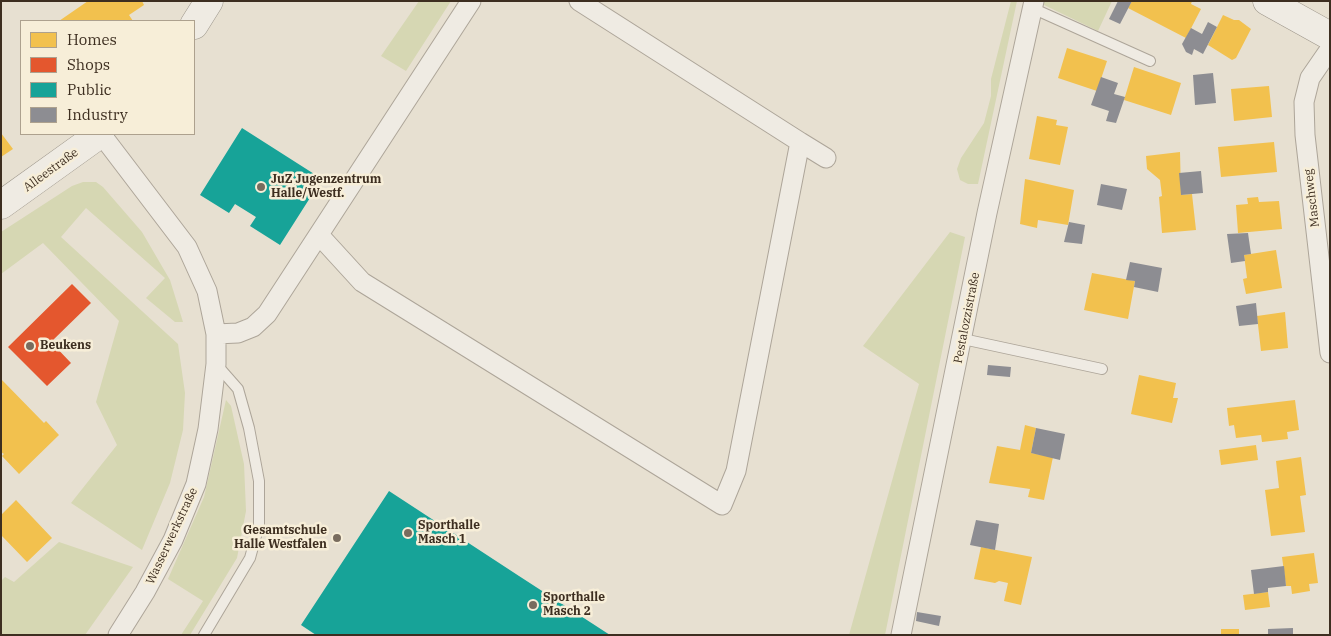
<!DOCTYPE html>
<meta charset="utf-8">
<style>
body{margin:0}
#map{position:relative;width:1331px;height:636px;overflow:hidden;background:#e7e0d1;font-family:"IBM Plex Serif",serif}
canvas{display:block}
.frame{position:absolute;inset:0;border:2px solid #3d2e20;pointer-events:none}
.legend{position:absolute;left:20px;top:20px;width:175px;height:115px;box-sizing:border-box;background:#f7eed8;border:1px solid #ada18e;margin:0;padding:6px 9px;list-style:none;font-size:15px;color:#3d2e20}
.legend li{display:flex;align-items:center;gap:10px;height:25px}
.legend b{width:25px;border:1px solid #ada18e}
</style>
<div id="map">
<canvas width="1331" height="636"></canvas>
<div class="frame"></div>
<ul class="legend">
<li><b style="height:14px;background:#f2c14e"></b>Homes</li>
<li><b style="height:14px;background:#e4572e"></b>Shops</li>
<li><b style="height:14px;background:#17a398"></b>Public</li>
<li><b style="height:14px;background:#8d8d92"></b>Industry</li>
</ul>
</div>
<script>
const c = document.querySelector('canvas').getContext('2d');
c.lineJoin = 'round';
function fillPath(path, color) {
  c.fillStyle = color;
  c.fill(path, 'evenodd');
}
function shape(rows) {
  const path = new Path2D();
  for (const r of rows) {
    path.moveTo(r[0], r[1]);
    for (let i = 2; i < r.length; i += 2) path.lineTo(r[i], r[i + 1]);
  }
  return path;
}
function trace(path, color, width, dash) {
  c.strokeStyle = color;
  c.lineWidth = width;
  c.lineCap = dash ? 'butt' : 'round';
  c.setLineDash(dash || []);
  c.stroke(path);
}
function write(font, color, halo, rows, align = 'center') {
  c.font = font + ' "IBM Plex Serif",serif';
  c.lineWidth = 5;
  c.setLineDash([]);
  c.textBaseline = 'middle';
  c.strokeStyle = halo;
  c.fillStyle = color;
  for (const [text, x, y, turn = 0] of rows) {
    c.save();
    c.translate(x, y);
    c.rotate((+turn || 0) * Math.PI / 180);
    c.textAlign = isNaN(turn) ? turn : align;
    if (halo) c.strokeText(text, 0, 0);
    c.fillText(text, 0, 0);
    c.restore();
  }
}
fillPath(shape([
 [419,1,451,1,406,71,381,56],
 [1011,1,1017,1,978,184,968,184,960,180,957,169,961,158,984,123,991,96,991,79],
 [1043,1,1112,1,1098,31,1042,4],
 [83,182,96,182,103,187,142,232,170,280,183,322,175,322,146,298,165,278,86,208,61,237,178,344,185,393,183,430,170,483,142,550,71,503,117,445,96,402,119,321,43,243,1,274,1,232,72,186],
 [950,232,965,237,885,635,849,635,919,384,863,346],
 [226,400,231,406,244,464,246,511,237,558,190,635,181,635,203,601,168,579,204,497],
 [59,542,133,567,85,635,1,635,1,581,5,577,14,582]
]), '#d6d7b3');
fillPath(shape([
 [88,1,142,1,144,5,129,15,133,21,59,21],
 [1132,1,1192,1,1191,4,1201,9,1186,38,1128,8],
 [1223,15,1234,20,1239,20,1251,29,1236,58,1232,60,1208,45],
 [1067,48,1107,61,1097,91,1058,78],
 [1134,67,1181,83,1171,115,1124,100],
 [1269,86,1272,117,1234,121,1231,89],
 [1037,116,1057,120,1056,125,1068,127,1060,165,1029,159],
 [1,133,13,149,1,157],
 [1274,142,1277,172,1221,177,1218,147],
 [1180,152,1181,195,1192,194,1196,230,1162,233,1159,197,1162,196,1160,180,1147,169,1146,156],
 [1025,179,1074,190,1068,225,1038,220,1037,228,1020,224],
 [1258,197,1259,202,1279,201,1282,229,1238,233,1236,205,1248,204,1247,198],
 [1276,250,1282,288,1246,294,1243,279,1247,278,1244,255],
 [1092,273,1135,281,1128,319,1084,310],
 [1285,312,1288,348,1261,351,1257,316],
 [1139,375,1176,383,1173,398,1178,398,1172,423,1131,414],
 [1,379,44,423,46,421,59,435,19,474,2,456,4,454,1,452],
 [1295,400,1299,430,1287,432,1288,439,1262,442,1261,435,1236,438,1234,425,1229,426,1227,408],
 [1025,425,1036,428,1031,453,1053,457,1044,500,1028,497,1030,489,989,483,997,446,1020,450],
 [1256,445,1258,460,1221,465,1219,450],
 [1301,457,1306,495,1300,496,1305,532,1271,536,1265,490,1279,488,1276,461],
 [16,500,52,538,27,562,1,535,1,515],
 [981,547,1032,557,1021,605,1004,601,1008,583,999,581,995,583,974,579],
 [1314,553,1318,583,1309,584,1310,591,1292,594,1291,586,1286,586,1282,557],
 [1268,592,1270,607,1245,610,1243,595],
 [1221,629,1239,629,1239,635,1221,635]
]), '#f2c14e');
fillPath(shape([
 [72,284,91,303,51,342,71,363,47,386,8,347]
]), '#e4572e');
fillPath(shape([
 [242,128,322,179,280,245,250,226,256,217,235,204,229,213,200,195],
 [389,491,519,576,610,635,316,635,301,625]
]), '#17a398');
fillPath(shape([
 [1118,1,1132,1,1120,24,1109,19],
 [1208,22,1217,27,1203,54,1194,49,1192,55,1186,52,1182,44,1191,28,1202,34],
 [1213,73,1216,103,1195,105,1193,75],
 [1101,77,1118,83,1114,94,1125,97,1116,123,1106,121,1109,111,1091,105],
 [1201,171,1203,193,1181,195,1179,173],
 [1101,184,1127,189,1122,210,1097,205],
 [1069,222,1085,225,1082,244,1064,242],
 [1248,233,1251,254,1244,255,1245,261,1231,263,1227,234],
 [1130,262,1162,268,1158,292,1134,287,1135,281,1126,280],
 [1256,303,1258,324,1239,326,1236,306],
 [988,365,1011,367,1010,377,987,375],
 [1036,428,1065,434,1060,460,1031,453],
 [976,520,999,524,995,550,970,545],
 [1284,566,1286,586,1268,588,1268,592,1254,594,1251,570],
 [917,612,941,616,939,626,916,621],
 [1293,628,1293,635,1268,635,1268,629]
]), '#8d8d92');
const lane = shape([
 [1032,8,1150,61],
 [963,339,1102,369],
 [204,635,250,558,259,525,259,481,249,428,238,389,216,364]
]);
const street = shape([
 [1330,49,1310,78,1304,102,1305,135,1330,353],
 [101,134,187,247,207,291,216,334,216,364,208,429,196,484,173,540,145,592,118,635],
 [800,142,826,158],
 [319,235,362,282,722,505,736,471,800,142,579,1],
 [216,334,238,333,253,327,267,314,471,1],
 [901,635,987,213,1034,1]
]);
const secondary = shape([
 [1267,1,1330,36],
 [194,25,209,1],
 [1,205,100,134]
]);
trace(lane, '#ada599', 12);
trace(street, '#ada599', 21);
trace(secondary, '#9c958a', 29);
trace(lane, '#efebe3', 10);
trace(street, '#efebe3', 19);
trace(secondary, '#efebe3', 28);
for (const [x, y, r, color] of [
 [261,187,5,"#786c5e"],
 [30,346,5,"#786c5e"],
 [408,533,5,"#786c5e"],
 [337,538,5,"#786c5e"],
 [533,605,5,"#786c5e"]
]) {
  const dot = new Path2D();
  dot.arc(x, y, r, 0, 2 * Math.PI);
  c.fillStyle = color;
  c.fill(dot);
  trace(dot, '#f7eed8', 2);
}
write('12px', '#3d2e20', '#f7eed8', [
 ["Alleestraße",51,170,-36],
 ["Maschweg",1312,198,-97],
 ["Pestalozzistraße",967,318,-79],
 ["Wasserwerkstraße",172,536,-65]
]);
write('bold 12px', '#3d2e20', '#f7eed8', [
 ["JuZ Jugenzentrum",271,180],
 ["Halle/Westf.",271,194],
 ["Beukens",40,346],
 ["Sporthalle",418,526],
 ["Masch 1",418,540],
 ["Gesamtschule",327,531,"right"],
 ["Halle Westfalen",327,545,"right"],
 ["Sporthalle",543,598],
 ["Masch 2",543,612]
], 'left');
</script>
